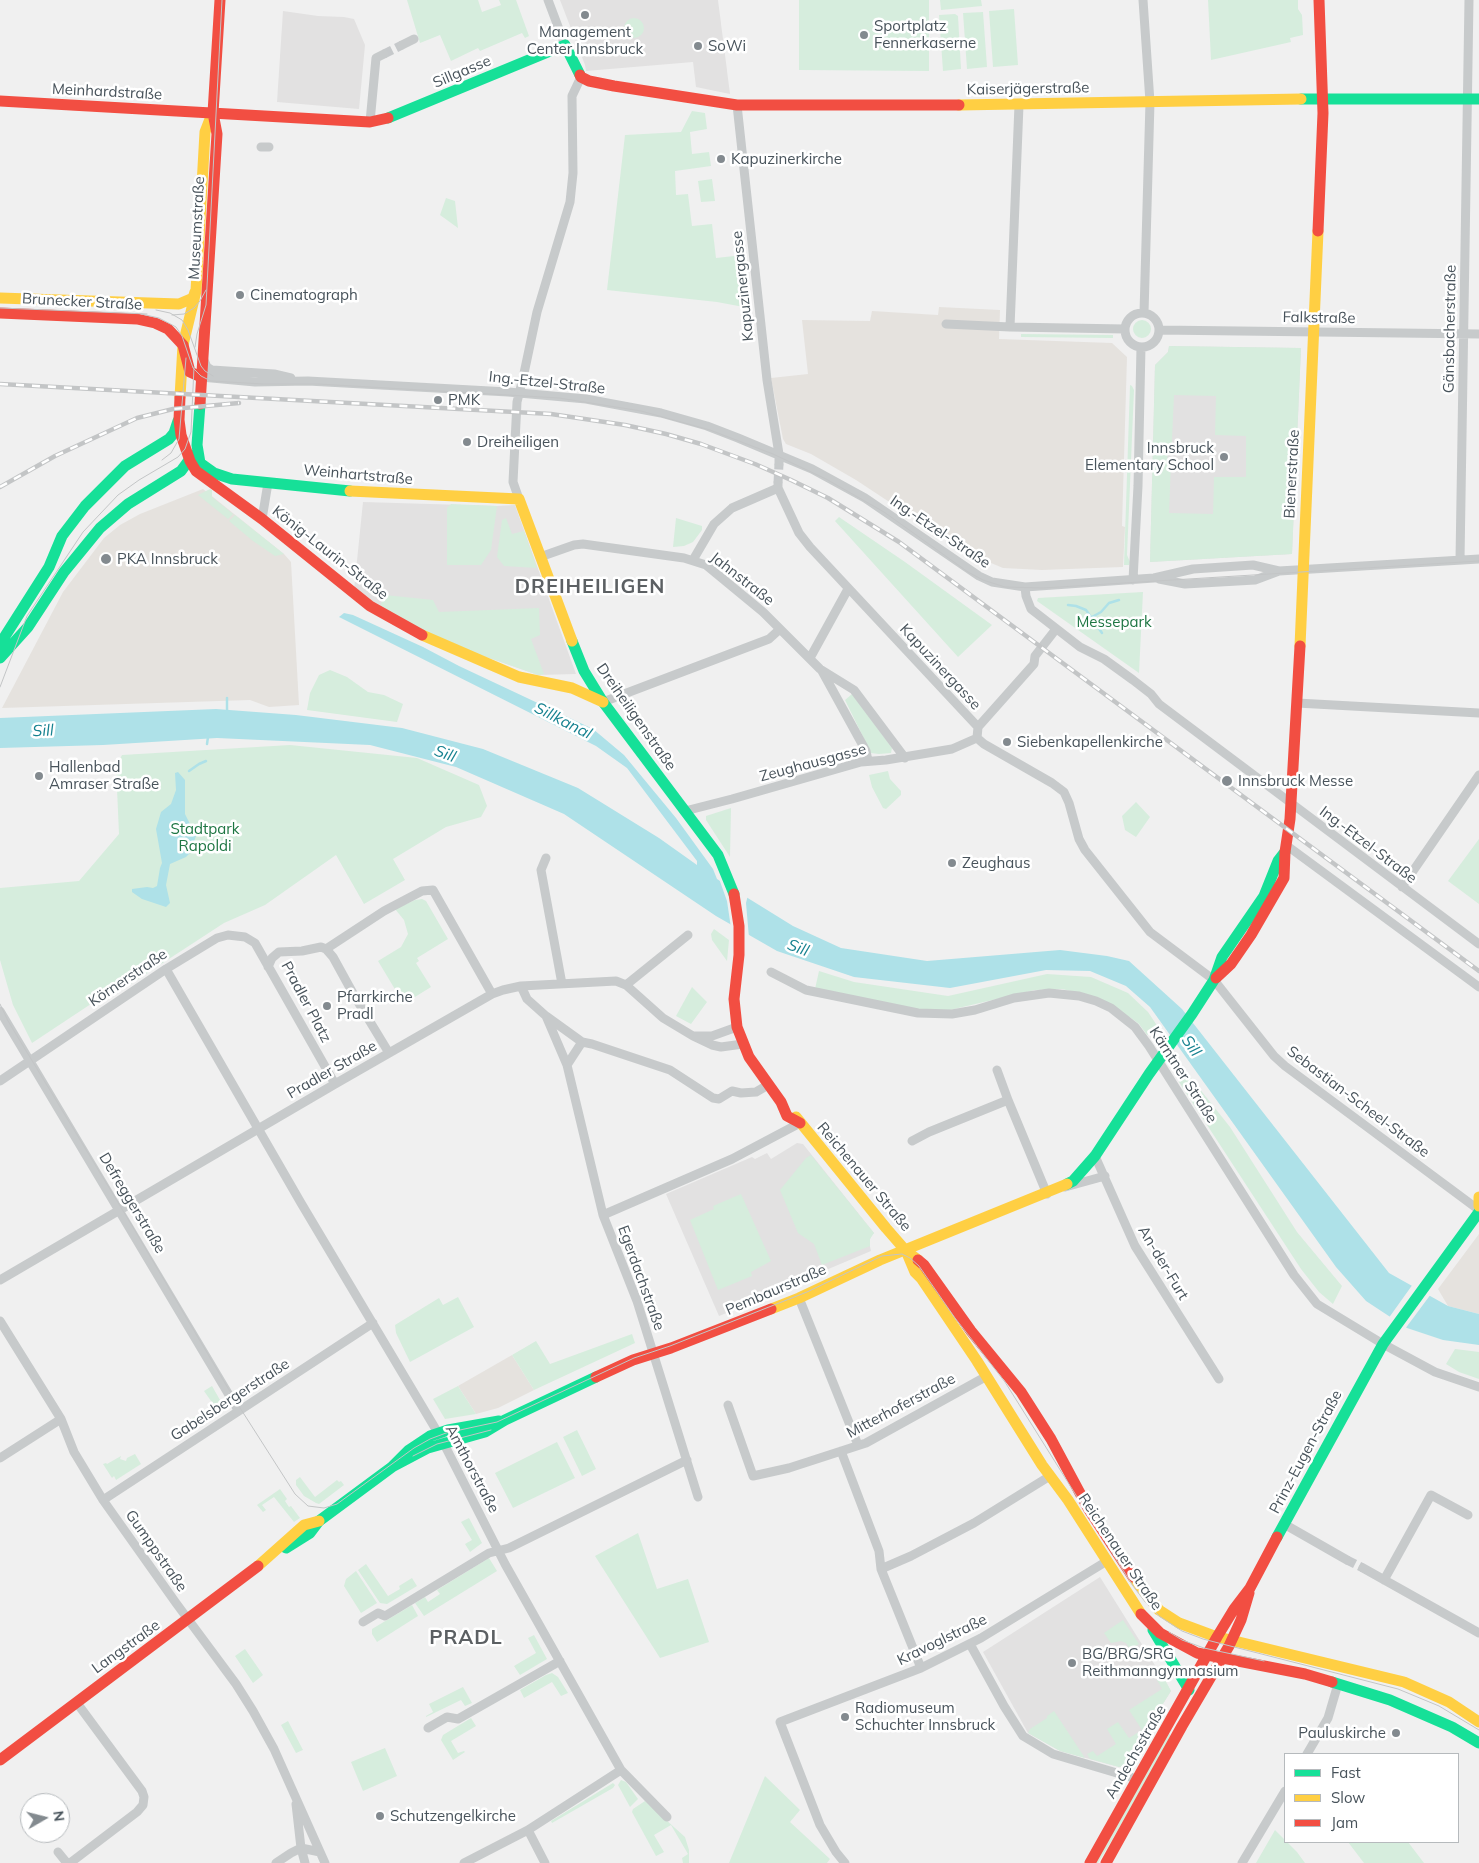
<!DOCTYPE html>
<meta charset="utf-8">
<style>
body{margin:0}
#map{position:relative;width:1479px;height:1863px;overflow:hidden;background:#f0f0f0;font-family:Mulish,sans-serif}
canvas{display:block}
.legend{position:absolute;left:1284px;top:1753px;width:175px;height:90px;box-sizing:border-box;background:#fff;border:1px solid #b6babd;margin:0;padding:6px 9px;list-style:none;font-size:15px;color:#48535b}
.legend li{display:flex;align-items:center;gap:10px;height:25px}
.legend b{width:25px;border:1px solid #b6babd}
.north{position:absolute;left:20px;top:1793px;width:50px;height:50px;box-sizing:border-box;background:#fff;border:1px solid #b6babd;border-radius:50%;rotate:82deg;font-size:14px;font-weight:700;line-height:20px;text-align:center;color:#48535b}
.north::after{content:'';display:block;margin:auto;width:18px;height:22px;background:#838a8f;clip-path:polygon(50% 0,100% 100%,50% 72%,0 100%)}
</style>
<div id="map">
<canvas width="1479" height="1863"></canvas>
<ul class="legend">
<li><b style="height:6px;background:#16e098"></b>Fast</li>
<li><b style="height:6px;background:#ffcf43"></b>Slow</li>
<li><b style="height:6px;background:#f24e42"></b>Jam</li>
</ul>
<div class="north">N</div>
</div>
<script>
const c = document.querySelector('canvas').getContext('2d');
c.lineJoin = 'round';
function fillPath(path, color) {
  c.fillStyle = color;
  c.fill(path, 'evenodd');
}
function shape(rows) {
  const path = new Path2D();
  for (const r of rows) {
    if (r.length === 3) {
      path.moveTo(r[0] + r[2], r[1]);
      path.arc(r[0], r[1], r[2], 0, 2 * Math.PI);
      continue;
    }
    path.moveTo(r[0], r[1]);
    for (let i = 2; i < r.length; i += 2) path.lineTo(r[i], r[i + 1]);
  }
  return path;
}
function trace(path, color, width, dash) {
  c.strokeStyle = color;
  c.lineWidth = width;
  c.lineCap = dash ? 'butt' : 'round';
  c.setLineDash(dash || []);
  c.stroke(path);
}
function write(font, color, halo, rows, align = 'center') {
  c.font = font + ' Mulish,sans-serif';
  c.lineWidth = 5;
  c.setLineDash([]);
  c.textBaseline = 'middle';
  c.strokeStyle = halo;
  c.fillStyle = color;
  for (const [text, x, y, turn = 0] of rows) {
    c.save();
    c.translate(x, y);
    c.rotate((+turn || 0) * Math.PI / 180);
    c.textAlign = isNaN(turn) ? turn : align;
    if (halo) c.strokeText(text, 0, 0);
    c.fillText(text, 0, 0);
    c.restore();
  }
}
fillPath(shape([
 [939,307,1000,310,999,339,1112,343,1127,357,1122,526,1125,527,1123,567,1042,570,1003,568,972,555,953,544,856,480,811,454,786,444,783,439,771,378,808,374,802,320,870,321,872,311,938,315],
 [203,489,284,554,291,562,299,705,269,707,250,700,2,708,63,592,104,538,120,525,140,514],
 [1479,1234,1479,1314,1448,1306,1438,1289],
 [512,1355,534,1390,498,1408,476,1414,458,1386]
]), '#e5e2de');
fillPath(shape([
 [560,0,718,0,730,94,696,87,693,62,586,71,585,65],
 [283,11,318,16,344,17,354,19,365,45,359,109,277,102],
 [1169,346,1301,348,1292,554,1150,562,1155,365,1168,352],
 [363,502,497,506,515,505,576,674,538,675,438,640,379,608,354,590],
 [797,1143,803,1144,874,1233,871,1236,869,1242,871,1251,774,1292,774,1294,719,1316,666,1194,752,1157,755,1159,767,1153,771,1159],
 [1100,1577,1171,1691,1124,1766,1119,1767,1060,1751,1028,1733,983,1652]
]), '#e2e1e1');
fillPath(shape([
 [407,0,478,0,482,12,501,5,499,0,516,0,529,36,525,38,522,33,480,51,478,48,451,61,440,35,420,43],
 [799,0,929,0,929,71,799,70],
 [940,0,981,0,982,6,941,10],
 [1208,0,1298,0,1298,9,1302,15,1303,35,1290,38,1291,42,1211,60],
 [1014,9,1018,65,993,67,989,11],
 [983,12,987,67,967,69,963,13],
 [955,14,958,16,961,69,943,71,939,15],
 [634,28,10],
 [692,111,705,113,707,129,690,132,692,154,709,152,711,166,675,171,676,195,688,194,692,226,712,224,716,258,743,255,749,308,717,302,607,290,625,135,681,132],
 [712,179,715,201,701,202,698,181],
 [446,198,455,201,458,228,440,215],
 [1142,329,9],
 [1021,334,1113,335,1113,338,1021,337],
 [1169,346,1301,348,1292,554,1150,562,1155,365,1168,352],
 [1174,395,1216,396,1215,435,1246,436,1246,477,1214,477,1213,514,1169,513,1171,463,1167,463,1168,444,1172,444,1172,439],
 [1130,385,1132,386,1134,390,1127,555,1130,562,1129,565,1124,565],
 [210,489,212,490,212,497,233,514,228,519,198,495],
 [451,504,497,506,491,550,481,565,447,565,447,508],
 [235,515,245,523,284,554,275,556,253,541,229,521],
 [839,517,905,562,992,625,958,657,835,521],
 [506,518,512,534,524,531,537,568,504,566,497,557,502,520],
 [676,518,702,526,702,530,693,542,684,546,673,547],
 [1143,592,1139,673,1037,601,1038,598],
 [385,595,433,600,439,612,539,608,540,635,531,639,544,674,538,675,438,640,379,608],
 [330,670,347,677,368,692,384,695,403,704,397,722,307,710,310,693,319,675],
 [852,694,892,748,891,753,879,754,871,753,845,700],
 [290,745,417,758,479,785,487,806,481,817,446,827,393,859,405,880,364,904,336,855,265,905,224,923,106,1000,103,996,32,1043,13,1005,0,960,0,888,79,881,119,834,116,766,122,755],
 [888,771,890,779,901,791,901,795,886,809,883,808,872,787,869,775],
 [1136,802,1150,817,1136,837,1125,830,1122,816],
 [731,808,730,857,706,820,706,816],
 [1479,839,1479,904,1448,881],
 [422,899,426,901,448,939,417,958,419,961,416,963,431,987,402,1005,397,997,399,996,378,961,401,947,408,934,404,920,395,909,415,900],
 [714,929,729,940,727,961,712,940,711,934],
 [819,971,854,982,948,996,1047,974,1091,977,1128,993,1148,1012,1158,1027,1154,1030,1157,1034,1153,1036,1151,1032,1147,1035,1139,1024,1131,1018,1075,992,1062,989,1035,990,950,1010,922,1011,815,989],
 [692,987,707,1002,691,1024,676,1016],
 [1183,1068,1230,1127,1297,1232,1342,1286,1333,1304,1319,1292,1301,1269,1179,1082],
 [811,1155,874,1233,870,1239,870,1246,822,1265,814,1244,798,1233,780,1190,806,1158],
 [741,1194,771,1261,751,1272,752,1276,718,1290,690,1220,714,1209,713,1206],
 [458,1297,474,1327,410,1362,396,1333,395,1325,439,1298,443,1305],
 [632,1334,635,1343,534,1390,512,1355,536,1341,550,1364],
 [1455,1349,1479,1352,1479,1379,1459,1372,1446,1364],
 [212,1386,224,1407,190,1430,185,1423,213,1406,213,1402,211,1401,204,1391],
 [458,1386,476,1414,445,1419,433,1399],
 [577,1430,596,1469,582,1476,563,1437],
 [557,1442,575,1478,513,1508,495,1473],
 [135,1454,141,1464,116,1480,114,1476,112,1478,103,1464,106,1463,107,1464,121,1456,120,1459,126,1461,127,1458],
 [300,1477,315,1497,337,1480,339,1482,341,1481,344,1485,319,1504,316,1503,304,1496,296,1485,296,1480],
 [280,1489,287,1499,285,1501,289,1507,291,1506,300,1518,294,1522,274,1497,262,1505,266,1510,263,1512,257,1505],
 [469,1518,482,1543,470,1552,465,1544,472,1540,461,1522],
 [638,1533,657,1589,688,1579,709,1642,660,1658,595,1556],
 [489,1558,497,1571,424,1616,415,1603,425,1597,428,1602,440,1594,437,1590],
 [366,1564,388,1596,400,1589,399,1586,412,1578,417,1586,387,1604,380,1603,358,1570],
 [356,1571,377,1603,361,1613,344,1586,346,1579],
 [412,1605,418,1616,377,1642,372,1634,372,1629],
 [1123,1620,1139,1644,1130,1649,1126,1643,1121,1641,1111,1643,1104,1633],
 [534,1635,547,1659,520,1675,514,1666,536,1653,528,1638],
 [245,1649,263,1675,253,1683,235,1656],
 [552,1673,558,1677,568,1693,561,1696,552,1682,524,1698,520,1690,546,1675],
 [1163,1676,1171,1691,1124,1766,1119,1767,1090,1759,1087,1754,1093,1751,1097,1756,1116,1744,1107,1729,1118,1722,1129,1738,1142,1730,1129,1710,1162,1689,1157,1680],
 [463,1687,472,1703,465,1706,461,1700,426,1717,426,1716,433,1712,429,1704],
 [1054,1711,1085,1758,1060,1751,1028,1733,1030,1729,1047,1718,1047,1716],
 [471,1718,476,1726,451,1741,458,1753,464,1751,465,1752,453,1760,441,1740,443,1735],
 [288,1721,303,1750,296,1753,281,1725],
 [1169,1733,1171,1737,1112,1840,1098,1863,1094,1863],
 [385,1748,397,1776,363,1791,351,1762],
 [765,1776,800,1810,790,1822,830,1859,827,1863,729,1863],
 [621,1780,626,1782,638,1799,630,1807,618,1785],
 [613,1783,615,1785,613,1788,552,1823,551,1821],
 [645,1801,685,1837,689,1850,689,1863,683,1863,682,1858,688,1854,671,1825,654,1835,664,1852,656,1856,632,1812,633,1809],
 [1275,1830,1297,1852,1305,1863,1256,1863],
 [1348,1842,1408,1842,1424,1863,1364,1863]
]), '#d6eddd');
fillPath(shape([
 [344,613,353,615,423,647,459,666,593,729,624,755,676,818,713,869,717,879,793,926,841,948,927,961,1060,950,1107,956,1129,961,1182,1009,1389,1273,1448,1306,1479,1314,1479,1345,1443,1340,1407,1328,1366,1301,1336,1267,1150,1007,1126,986,1090,971,1046,970,950,988,854,977,777,951,716,916,564,814,456,767,370,745,217,738,103,745,0,748,0,718,216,709,296,715,402,728,483,749,578,788,659,838,697,865,697,861,627,768,596,746,339,617],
 [178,772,185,780,185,814,191,826,196,829,197,833,190,853,186,857,170,864,166,885,170,903,166,907,142,899,132,892,132,889,147,887,153,888,157,886,160,868,162,863,156,829,161,812,171,804,176,790,175,773]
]), '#aee1e8');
fillPath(shape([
 [717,873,719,877,748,895,746,903,749,938,731,928,727,901],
 [1413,1284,1431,1294,1405,1329,1388,1319]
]), '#f0f0f0');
trace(shape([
 [1068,605,1076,606,1086,610,1102,633],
 [1092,617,1101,612,1109,603,1119,600],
 [227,712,227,698],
 [207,744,208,737],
 [189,771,199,764,206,761]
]), '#aee1e8', 2.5);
trace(shape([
 [384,54,402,45],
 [778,483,779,464],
 [1347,1560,1363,1568]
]), '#c6c9cb', 9, [9, 4.5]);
trace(shape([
 [548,0,565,45],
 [1143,0,1150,102,1144,313],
 [402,45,414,39],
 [737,105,767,380,779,454,779,464],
 [370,122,376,58,384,54],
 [261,147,269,147],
 [1142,330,17],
 [946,324,1010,327,1125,329],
 [1010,327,1019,105],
 [1159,330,1479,334],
 [203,358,207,367,212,370,274,374,291,378],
 [201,377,255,382,308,381,508,392,586,399,661,413,707,426,738,438,812,469,865,498,979,576,992,582,1025,587,1154,578,1193,569,1253,565,1279,571,1479,559],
 [778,483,778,488,799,533,810,547,978,727,977,738,984,744,1052,783,1064,792,1069,803,1079,839,1085,850,1150,932,1214,980,1274,1056,1285,1066,1479,1210],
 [519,499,513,482,517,402,523,378,537,312,570,202,573,173,572,96,581,77],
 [262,519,268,483],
 [540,557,574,545,583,544,684,558,706,565,763,612,820,669,854,690,905,758],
 [693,560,714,524,732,508,778,488],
 [1460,560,1469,0],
 [1159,579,1185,584,1255,580,1279,571],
 [1133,580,1138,486,1141,347],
 [1025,587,1026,596,1031,609,1080,647,1104,659,1133,680,1151,694,1159,704,1479,944],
 [810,658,848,589],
 [822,671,866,751,868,761],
 [603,702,769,639,780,629],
 [1297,703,1479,713],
 [978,727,1034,664,1035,656,1056,629],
 [685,811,732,799,861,762,886,760,952,749,977,738],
 [1286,845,1479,987],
 [546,858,541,870,562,984],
 [1402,887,1479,775],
 [326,949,384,911,422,891,433,890,492,994],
 [268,967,272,958,279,952,302,951,321,947,326,949,333,957,355,997,389,1053],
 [166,969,301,1203,441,1438,505,1564,621,1770,667,1817],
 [771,972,806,990,918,1013,952,1014,975,1010,1014,998,1049,993,1079,996,1096,1001,1111,1008,1135,1027,1149,1046,1294,1275,1317,1304,1383,1344,1435,1372,1479,1387],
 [626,985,688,935],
 [521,986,527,999,546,1016,567,1065,603,1215,637,1301,698,1497],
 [0,1011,238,1410],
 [546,1016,582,1042,592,1044,670,1070,713,1098,719,1099,732,1091,741,1093,756,1092,768,1085],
 [695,1036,712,1036,737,1027],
 [567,1065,582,1042],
 [997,1070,1008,1100,1047,1194],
 [0,1081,166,969,217,938,228,935,245,937,255,943,335,1084],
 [912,1141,929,1132,1008,1100],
 [1095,1156,1135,1246,1219,1379],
 [1065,1187,1105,1176],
 [603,1215,732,1159,800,1123],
 [0,1280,335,1084,492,994,503,990,521,986,616,981,626,985,663,1018,693,1036,712,1045,721,1047,743,1044],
 [799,1298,858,1445],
 [0,1321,61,1419,74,1452,103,1500,176,1603,236,1684,253,1711,274,1749,325,1863],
 [728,1405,753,1476,789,1468,866,1443,987,1376],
 [841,1451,879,1551,881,1569,921,1668],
 [0,1458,61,1419],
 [103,1500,373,1323],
 [1284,1524,1347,1560],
 [1363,1568,1479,1633],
 [881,1569,911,1556,974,1523,1050,1476],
 [1384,1580,1431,1495,1468,1515],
 [363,1622,378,1613,385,1616,489,1553,509,1548,687,1460],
 [970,1644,1004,1706,1023,1736,1053,1754,1137,1779],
 [428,1728,447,1717,458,1719,560,1661],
 [1307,1754,1328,1718,1338,1684],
 [296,1804,301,1848,305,1863],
 [528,1830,545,1863],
 [58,1852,67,1863],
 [70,1863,137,1812,143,1805,144,1797,142,1791,77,1703],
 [276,1863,291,1853,301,1848,320,1852],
 [464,1863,528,1830,621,1770],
 [845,1863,836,1852,820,1825,780,1722,921,1668,981,1638,1107,1561],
 [1242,1863,1285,1791]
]), '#c7cacb', 9);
trace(shape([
 [1301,99,1479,99],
 [388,118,565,45,580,75],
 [200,404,197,445,200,463,214,473,232,479,350,491],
 [572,641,584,671,603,702,718,855,734,894],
 [0,644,49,567,62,536,85,506,125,466,169,439,174,433,178,421],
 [0,658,28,627,64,572,100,528,128,504,181,471,192,456],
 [1067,1184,1073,1181,1095,1156,1149,1074,1192,1014,1214,980,1222,957,1264,896,1278,861,1285,852],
 [392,1467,428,1448,485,1432,505,1420,596,1377],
 [1277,1537,1383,1344,1479,1212],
 [286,1548,310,1533,319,1521,392,1467,409,1450,430,1436,448,1430,499,1421],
 [1153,1630,1189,1690],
 [1332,1682,1390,1700,1452,1727,1479,1743]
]), '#16e098', 11);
trace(shape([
 [959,105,1301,99],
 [0,298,179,304,193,298,195,292],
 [180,397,183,345,196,291,205,132,212,114],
 [350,491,519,499,572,641],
 [422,635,519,677,572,688,603,702],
 [1300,646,1318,231],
 [796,1117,886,1228,906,1251,918,1260],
 [1479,1197,1479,1206],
 [907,1253,915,1272,921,1278,977,1361,1042,1465,1068,1500,1141,1614],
 [771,1309,799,1298,880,1260,1067,1184],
 [258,1566,304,1525,319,1521],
 [1133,1577,1159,1610,1179,1623,1214,1636,1404,1682,1449,1702,1479,1722]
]), '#ffcf43', 11);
trace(shape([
 [580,75,581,77,589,81,614,86,737,105,959,105],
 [0,101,370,122,388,118],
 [1318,231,1323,113,1319,0],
 [0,313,137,319,155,323,168,329,183,345,190,372,201,377],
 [180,397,179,420,181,435,190,461,196,471,262,519,370,606,422,635],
 [200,404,217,134,213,113,220,0],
 [734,894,739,926,739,955,734,999,737,1027,749,1057,781,1102,787,1116,800,1123],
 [1216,978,1231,964,1251,935,1284,878,1285,852,1290,819,1300,646],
 [918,1260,924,1265,971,1331,1021,1392,1051,1439,1088,1508,1133,1577],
 [596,1377,633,1360,671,1348,771,1309],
 [1141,1614,1160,1633,1197,1653,1305,1674,1332,1682],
 [0,1760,258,1566],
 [1090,1863,1217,1637,1234,1609,1250,1588,1277,1537],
 [1106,1863,1182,1726,1229,1646,1241,1620,1249,1593]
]), '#f24e42', 11);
trace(shape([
 [0,308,147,314],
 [156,310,170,313,182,320,188,330,201,366,205,371,213,376],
 [141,314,159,318,176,327,182,336,193,368,201,376,211,381,263,384,318,384,559,398,641,411,710,430,773,454,826,479,884,512,968,572,983,580,1005,587,1043,588,1479,561],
 [172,315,184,314,194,308,200,301,206,290],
 [195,347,197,334,206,305,222,0],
 [162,460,171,453,179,439,186,358],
 [0,687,27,616,83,532,118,495,139,480,178,457,185,449,191,432,194,367],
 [0,1004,8,1021,128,1219,235,1400,295,1494,308,1506,324,1508,337,1504,414,1448,430,1439,446,1433,497,1422,634,1358,670,1346,807,1292,882,1256,902,1254,910,1258,919,1266,955,1318,1005,1382,1133,1586,1146,1603,1159,1616,1182,1631,1203,1639,1398,1689,1439,1706,1479,1730],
 [413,1456,437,1444,491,1430],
 [1169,1632,1182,1640,1204,1648,1264,1661]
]), '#c3c5c6', 1);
const rail = shape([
 [0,384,551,414,625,425,666,434,701,444,755,464,791,480,828,498,899,542,1479,971],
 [0,487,55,456,137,418,173,409,239,403]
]);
trace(rail, '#c3c5c6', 4.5);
trace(rail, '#fff', 2.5, [8]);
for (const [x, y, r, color] of [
 [585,15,5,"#838a8f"],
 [864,35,5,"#838a8f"],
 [698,46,5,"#838a8f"],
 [721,159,5,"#838a8f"],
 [240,295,5,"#838a8f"],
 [438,400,5,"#838a8f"],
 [467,442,5,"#838a8f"],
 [1224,457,5,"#838a8f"],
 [106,559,6,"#838a8f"],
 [1007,742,5,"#838a8f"],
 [39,776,5,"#838a8f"],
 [1227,781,6,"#838a8f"],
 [952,863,5,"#838a8f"],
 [327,1006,5,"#838a8f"],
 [1072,1663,5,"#838a8f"],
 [845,1717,5,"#838a8f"],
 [1396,1733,5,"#838a8f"],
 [380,1816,5,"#838a8f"]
]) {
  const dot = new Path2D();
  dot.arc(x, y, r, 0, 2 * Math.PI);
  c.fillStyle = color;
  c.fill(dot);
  trace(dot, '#fff', 2);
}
write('15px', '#48535b', '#fff', [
 ["Sportplatz",874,26],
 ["Fennerkaserne",874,43],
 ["Management",585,32,"center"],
 ["Center Innsbruck",585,49,"center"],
 ["SoWi",708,46],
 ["Kapuzinerkirche",731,159],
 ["Cinematograph",250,295],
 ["PMK",448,400],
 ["Dreiheiligen",477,442],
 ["Innsbruck",1214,448,"right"],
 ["Elementary School",1214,465,"right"],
 ["PKA Innsbruck",117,559],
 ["Siebenkapellenkirche",1017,742],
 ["Hallenbad",49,767],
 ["Amraser Straße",49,784],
 ["Innsbruck Messe",1238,781],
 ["Zeughaus",962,863],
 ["Pfarrkirche",337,997],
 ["Pradl",337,1014],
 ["BG/BRG/SRG",1082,1654],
 ["Reithmanngymnasium",1082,1671],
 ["Radiomuseum",855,1708],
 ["Schuchter Innsbruck",855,1725],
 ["Pauluskirche",1386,1733,"right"],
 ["Schutzengelkirche",390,1816]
], 'left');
write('15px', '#48535b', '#fff', [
 ["Sillgasse",462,72,-23],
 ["Kaiserjägerstraße",1028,89,-1],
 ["Meinhardstraße",107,92,3],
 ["Museumstraße",197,228,-87],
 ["Kapuzinergasse",743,286,-96],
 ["Brunecker Straße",82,302,3],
 ["Falkstraße",1319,318,1],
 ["Gänsbacherstraße",1450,329,-89],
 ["Ing.-Etzel-Straße",547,383,6],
 ["Bienerstraße",1292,474,-87],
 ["Weinhartstraße",358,475,5],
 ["Ing.-Etzel-Straße",940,532,34],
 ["König-Laurin-Straße",330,553,38],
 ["Jahnstraße",742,579,38],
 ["Kapuzinergasse",940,667,47],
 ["Dreiheiligenstraße",636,717,55],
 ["Zeughausgasse",813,763,-15],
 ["Ing.-Etzel-Straße",1368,845,37],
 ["Körnerstraße",128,978,-34],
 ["Pradler Platz",306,1002,62],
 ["Pradler Straße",332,1070,-30],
 ["Kärntner Straße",1183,1075,57],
 ["Sebastian-Scheel-Straße",1358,1102,37],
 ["Reichenauer Straße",864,1177,50],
 ["Defreggerstraße",132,1203,59],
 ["An-der-Furt",1163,1263,59],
 ["Egerdachstraße",641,1278,70],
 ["Pembaurstraße",776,1290,-23],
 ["Gabelsbergerstraße",230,1400,-33],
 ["Mitterhoferstraße",901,1406,-28],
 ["Prinz-Eugen-Straße",1306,1452,-62],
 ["Amthorstraße",472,1469,62],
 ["Gumppstraße",156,1551,55],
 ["Reichenauer Straße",1120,1552,56],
 ["Kravoglstraße",942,1640,-26],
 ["Langstraße",126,1647,-36],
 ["Andechsstraße",1136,1752,-60]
]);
write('15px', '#1e7643', '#fff', [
 ["Messepark",1114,622],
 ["Stadtpark",205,829],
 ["Rapoldi",205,846]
]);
write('italic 16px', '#168290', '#fff', [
 ["Sillkanal",563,721,27],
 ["Sill",43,731,-2],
 ["Sill",445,754,21],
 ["Sill",798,948,21],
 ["Sill",1191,1046,55]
]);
c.letterSpacing = '1px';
write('bold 20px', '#5c6063', '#fff', [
 ["DREIHEILIGEN",590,587],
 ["PRADL",466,1638]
]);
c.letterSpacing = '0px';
</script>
